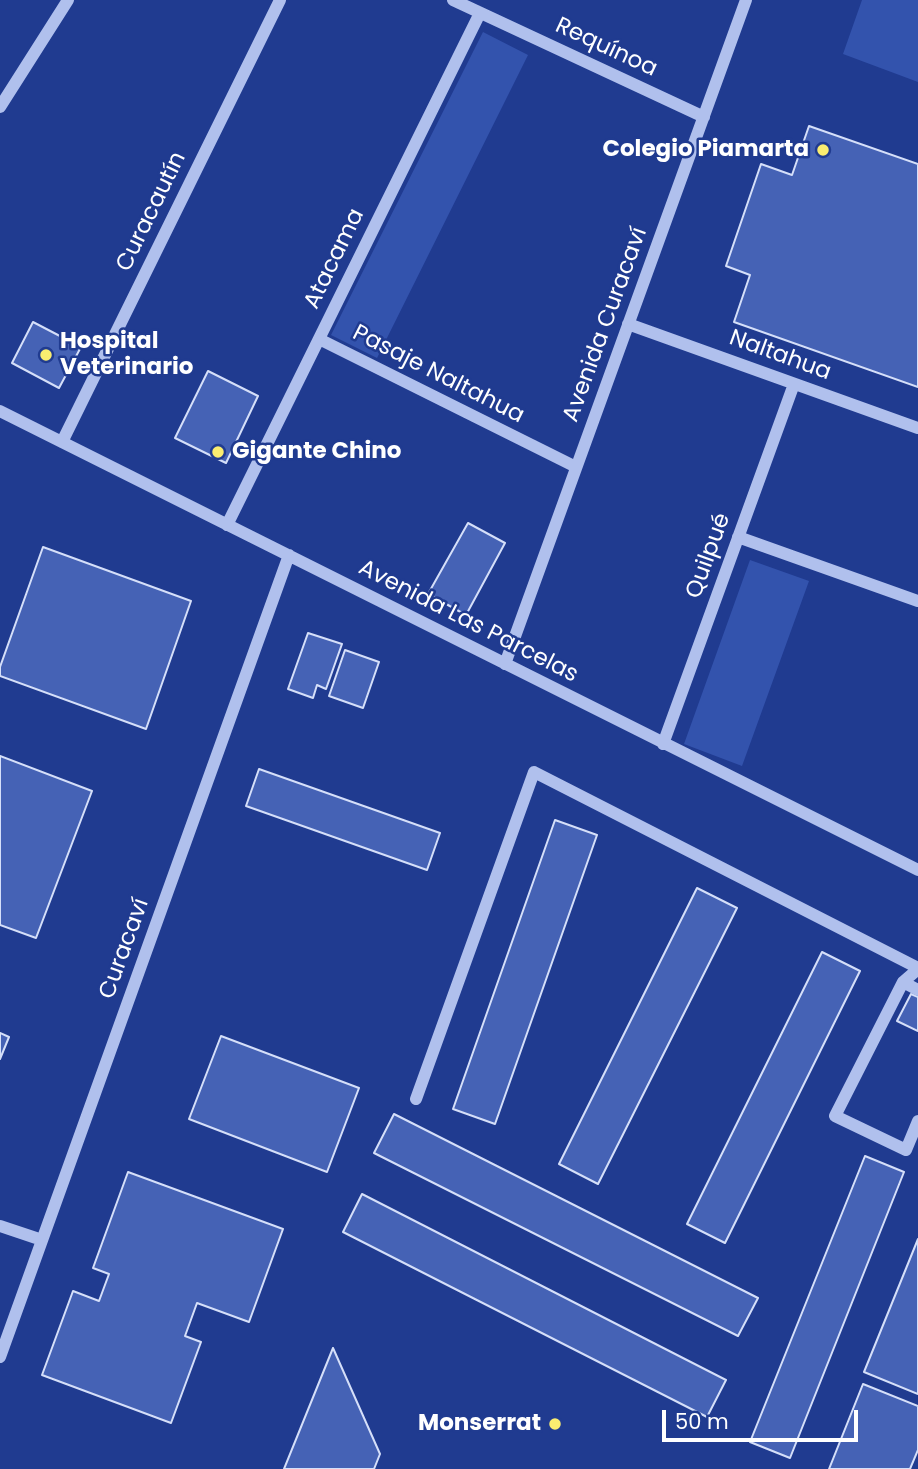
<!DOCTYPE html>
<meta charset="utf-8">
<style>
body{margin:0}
#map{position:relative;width:918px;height:1469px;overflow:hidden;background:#203b90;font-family:Poppins,sans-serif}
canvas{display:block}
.scale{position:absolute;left:662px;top:1410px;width:196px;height:32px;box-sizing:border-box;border:4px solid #fff;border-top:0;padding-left:9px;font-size:21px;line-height:24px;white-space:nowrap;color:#fff;-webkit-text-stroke:5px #203b90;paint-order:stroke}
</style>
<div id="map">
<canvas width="918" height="1469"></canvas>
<div class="scale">50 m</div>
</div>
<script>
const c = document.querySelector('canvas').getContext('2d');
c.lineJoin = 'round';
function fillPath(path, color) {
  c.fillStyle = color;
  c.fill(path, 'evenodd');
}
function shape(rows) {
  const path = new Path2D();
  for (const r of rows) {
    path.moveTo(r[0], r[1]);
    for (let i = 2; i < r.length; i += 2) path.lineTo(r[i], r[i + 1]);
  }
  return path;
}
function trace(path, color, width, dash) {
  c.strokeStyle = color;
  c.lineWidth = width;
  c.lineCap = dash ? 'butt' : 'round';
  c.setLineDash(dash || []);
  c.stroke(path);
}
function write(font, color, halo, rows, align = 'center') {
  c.font = font + ' Poppins,sans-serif';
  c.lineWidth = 5;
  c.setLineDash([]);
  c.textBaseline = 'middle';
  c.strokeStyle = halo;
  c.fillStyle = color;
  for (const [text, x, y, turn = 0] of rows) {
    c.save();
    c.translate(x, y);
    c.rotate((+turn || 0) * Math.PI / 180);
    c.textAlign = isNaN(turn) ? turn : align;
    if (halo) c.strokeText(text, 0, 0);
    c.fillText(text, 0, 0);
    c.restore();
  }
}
fillPath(shape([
 [862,0,918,0,918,82,843,54],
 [483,32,528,55,377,358,331,335],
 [750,560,809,581,742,766,684,744]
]), '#3353ad');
const building = shape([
 [809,126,918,164,918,387,734,322,750,275,726,266,761,164,792,175,809,126],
 [33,322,81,347,59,388,12,363,33,322],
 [208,371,258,396,226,463,175,438,208,371],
 [468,523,505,543,466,615,428,594,468,523],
 [43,547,191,601,146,729,0,676,0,667,43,547],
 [308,633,342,644,326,689,317,685,313,698,288,689,308,633],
 [345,650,379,662,363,708,329,696,345,650],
 [0,756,92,791,36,938,0,925,0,756],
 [259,769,440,833,427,870,246,806,259,769],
 [555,820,597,835,495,1124,453,1109,555,820],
 [697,888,737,908,598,1184,559,1164,697,888],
 [822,952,860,971,725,1243,687,1224,822,952],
 [911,994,918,997,918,1031,897,1021,911,994],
 [0,1033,9,1037,0,1059,0,1033],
 [221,1036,359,1088,327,1172,189,1119,221,1036],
 [394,1114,758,1298,738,1336,374,1153,394,1114],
 [865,1156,904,1172,790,1458,750,1442,865,1156],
 [128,1172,283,1229,249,1322,197,1303,185,1336,201,1342,171,1423,42,1375,73,1291,99,1301,109,1274,93,1268,128,1172],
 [362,1194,726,1380,707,1417,343,1232,362,1194],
 [918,1239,918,1394,864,1372,918,1239],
 [333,1348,380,1454,374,1469,284,1469,333,1348],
 [863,1384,918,1406,918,1450,910,1469,829,1469,863,1384]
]);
fillPath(building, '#4562b5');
trace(building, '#d5dff9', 2);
trace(shape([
 [453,0,704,117],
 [0,107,68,0],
 [628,324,918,428],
 [319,339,576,467],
 [0,411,918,870],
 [62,442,280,0],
 [227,525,480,13],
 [738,537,918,601],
 [505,664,746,0],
 [663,744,794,384],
 [918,969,903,982,835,1116,906,1150,918,1121],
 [903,982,918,990],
 [416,1099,534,772,918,968],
 [0,1226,42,1240],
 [0,1357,289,555]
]), '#b0c0ed', 12);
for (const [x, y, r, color] of [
 [823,150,7,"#faed70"],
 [46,355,7,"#faed70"],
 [218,452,7,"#faed70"],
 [555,1424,7,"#faed70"]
]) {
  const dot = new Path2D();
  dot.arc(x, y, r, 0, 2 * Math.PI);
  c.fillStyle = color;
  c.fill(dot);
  trace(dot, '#203b90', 2.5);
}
write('23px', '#fff', '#203b90', [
 ["Requínoa",606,48,25],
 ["Curacautín",152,212,-64],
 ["Atacama",335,259,-64],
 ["Avenida Curacaví",606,325,-70],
 ["Naltahua",780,356,20],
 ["Pasaje Naltahua",438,375,27],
 ["Quilpué",709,556,-70],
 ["Avenida Las Parcelas",468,622,27],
 ["Curacaví",125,949,-70]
]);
write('bold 23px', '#fff', '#203b90', [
 ["Colegio Piamarta",809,150],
 ["Hospital",60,342,"left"],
 ["Veterinario",60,368,"left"],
 ["Gigante Chino",232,452,"left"],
 ["Monserrat",541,1424]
], 'right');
</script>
